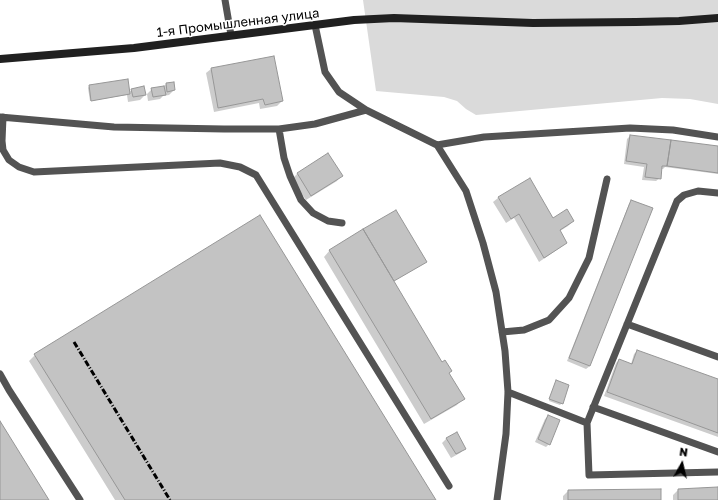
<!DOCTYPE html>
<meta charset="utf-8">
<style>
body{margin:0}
#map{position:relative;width:718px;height:500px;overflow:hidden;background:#fff;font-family:"Golos Text",sans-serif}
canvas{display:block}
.north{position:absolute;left:662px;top:444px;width:40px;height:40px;-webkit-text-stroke:3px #fff;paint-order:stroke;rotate:8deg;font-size:11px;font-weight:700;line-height:16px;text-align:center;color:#000}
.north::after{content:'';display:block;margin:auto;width:14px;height:18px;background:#000;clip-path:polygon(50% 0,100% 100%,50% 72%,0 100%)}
</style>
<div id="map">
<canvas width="718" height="500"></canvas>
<div class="north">N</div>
</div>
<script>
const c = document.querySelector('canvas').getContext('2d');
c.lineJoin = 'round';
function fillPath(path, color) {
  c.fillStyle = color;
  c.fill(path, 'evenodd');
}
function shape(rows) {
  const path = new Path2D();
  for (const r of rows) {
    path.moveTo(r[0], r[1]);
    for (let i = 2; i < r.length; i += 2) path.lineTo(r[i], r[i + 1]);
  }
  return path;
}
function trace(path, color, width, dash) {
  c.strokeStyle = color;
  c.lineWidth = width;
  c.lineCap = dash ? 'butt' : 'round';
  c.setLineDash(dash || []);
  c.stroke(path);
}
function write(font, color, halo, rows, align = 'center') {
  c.font = font + ' "Golos Text",sans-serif';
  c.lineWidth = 3;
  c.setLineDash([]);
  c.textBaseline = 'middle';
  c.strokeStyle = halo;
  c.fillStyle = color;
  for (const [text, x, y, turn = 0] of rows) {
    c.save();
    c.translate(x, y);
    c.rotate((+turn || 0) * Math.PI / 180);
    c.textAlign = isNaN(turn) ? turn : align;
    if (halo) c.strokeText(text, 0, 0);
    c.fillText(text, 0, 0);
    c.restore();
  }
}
fillPath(shape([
 [363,0,718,0,718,104,690,99,662,98,476,115,466,109,457,101,444,97,376,91]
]), '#dadada');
fillPath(shape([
 [211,69,282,101,277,106,260,109,259,103,214,112,206,73],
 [127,80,129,92,132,90,145,95,140,100,128,102,127,95,90,101,88,88,89,86],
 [173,83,174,90,169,95,163,96,160,99,148,101,147,94,152,89,163,87,166,84],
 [630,136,718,147,718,174,665,167,663,169,661,169,660,178,656,181,642,180,644,167,624,164,627,139],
 [328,154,341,176,337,181,306,200,292,179,297,174],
 [529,179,552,219,573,221,568,226,560,231,566,242,561,247,539,262,514,218,506,223,493,202,498,198],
 [632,201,651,208,590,366,586,369,567,361,629,204],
 [396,211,425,263,393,281,463,398,457,405,424,424,324,257,330,250],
 [637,351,718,380,718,437,604,396,616,363,619,360,631,364,634,354],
 [35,355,435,500,115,500,29,361],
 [555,383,562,403,560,405,549,401],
 [548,416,549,444,546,447,535,442,545,419],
 [447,438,465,448,460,453,451,458,442,443],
 [718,488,718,500,673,500,673,495,678,490],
 [568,491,660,500,563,500,563,496]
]), '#0003');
const building = shape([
 [274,56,283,101,265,105,263,99,218,108,211,68,274,56],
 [128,79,130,94,91,101,89,85,128,79],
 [174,82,175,90,167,92,166,83,174,82],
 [144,86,146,95,133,97,131,89,144,86],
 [164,86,166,95,153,97,151,88,164,86],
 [630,135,671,140,667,166,662,166,661,179,645,177,647,164,626,161,630,135],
 [671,140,718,146,718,173,667,166,671,140],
 [328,153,343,176,311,196,297,173,328,153],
 [530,178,553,218,567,209,574,221,560,230,567,243,544,258,519,214,511,219,498,197,530,178],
 [631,200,653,208,590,366,569,358,631,200],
 [396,210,427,262,394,281,363,229,396,210],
 [260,215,436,500,125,500,34,354,260,215],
 [363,229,442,362,445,360,452,371,449,373,465,399,431,419,329,250,363,229],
 [637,350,718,379,718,433,607,392,619,359,632,364,637,350],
 [556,380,569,385,563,404,549,399,556,380],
 [548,415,560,420,550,445,538,439,548,415],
 [0,421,49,500,0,500,0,421],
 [457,432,466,449,456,454,446,438,457,432],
 [718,487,718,500,678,500,678,489,718,487],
 [661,489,661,500,568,500,568,490,661,489]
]);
fillPath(building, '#c3c3c3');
trace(building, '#979797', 1);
trace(shape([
 [225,0,231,35],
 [315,25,325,72,339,92,366,110,437,145,466,191,483,243,496,292,505,351,508,392,506,434,497,500],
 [0,117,114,127,224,129,279,129,315,124,366,110],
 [3,117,2,141,3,150,9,160,19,167,34,172,220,163,240,167,256,175,449,486],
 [279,129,284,158,290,176,301,200,313,213,328,221,342,223],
 [437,145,484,137,630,128,673,130,718,137],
 [718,193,698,191,684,195,677,201,587,423,589,475,718,472],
 [627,324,718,357],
 [502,332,524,330,549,320,569,298,589,258,607,179],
 [0,374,9,390,80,500],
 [508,392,587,423],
 [593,407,718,452]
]), '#535353', 7);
trace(shape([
 [0,59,134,48,354,20,394,18,533,23,636,22,679,21,718,18]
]), '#202020', 8);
trace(shape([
 [74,342,170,500]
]), '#000', 3, [6, 2, 1, 2]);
write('13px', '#000', '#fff', [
 ["1-я Промышленная улица",238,23,-7]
]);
</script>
